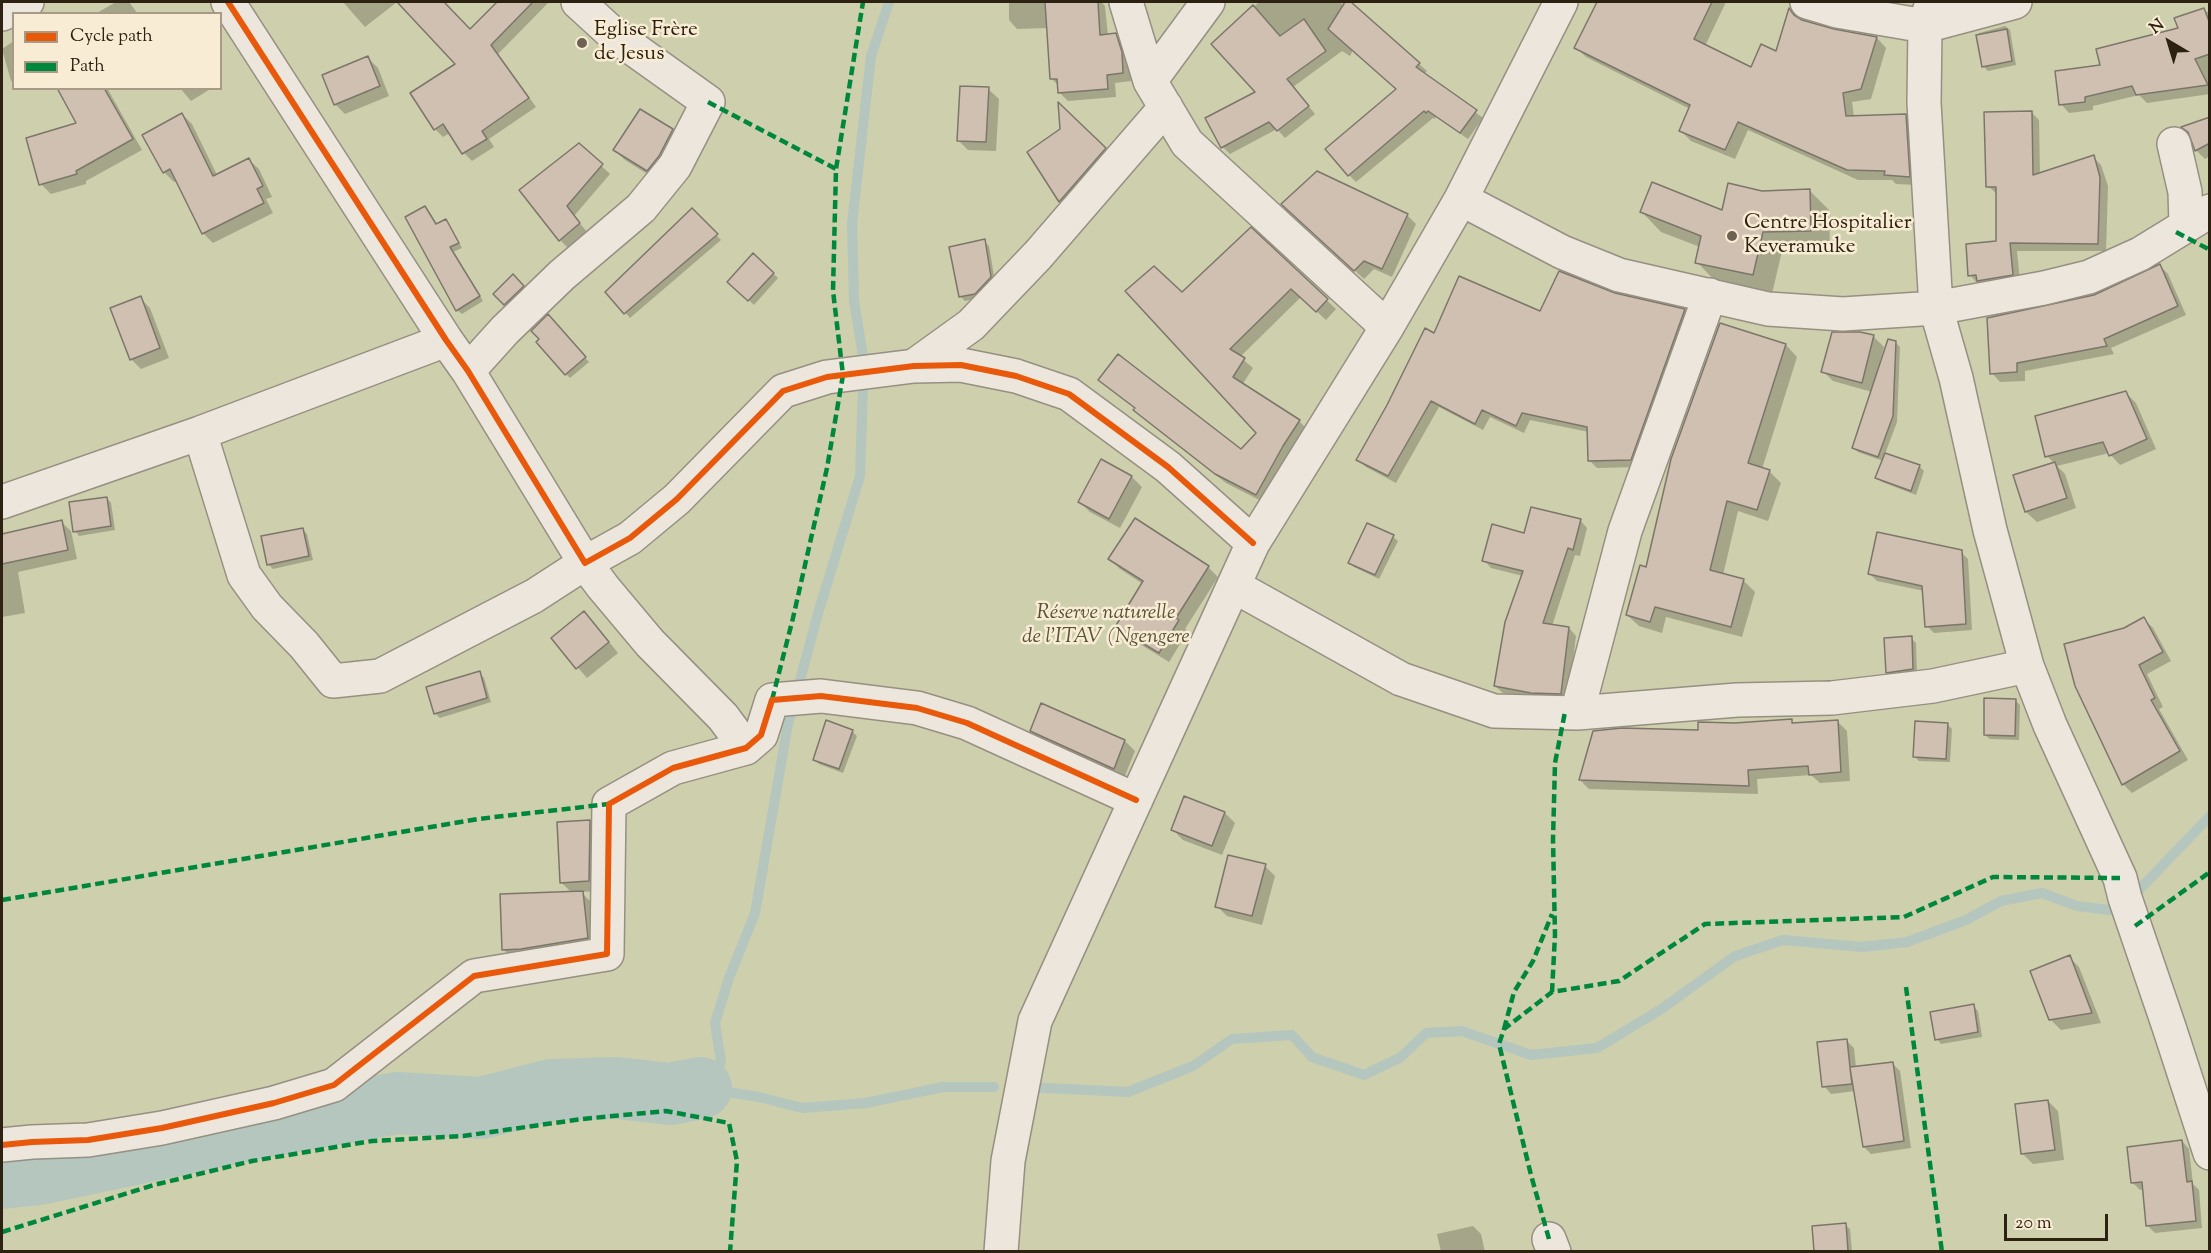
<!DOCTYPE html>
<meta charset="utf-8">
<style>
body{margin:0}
#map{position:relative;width:2211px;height:1253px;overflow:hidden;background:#e7decb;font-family:"Sorts Mill Goudy",serif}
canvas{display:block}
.frame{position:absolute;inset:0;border:3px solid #2d2111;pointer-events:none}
.legend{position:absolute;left:12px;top:12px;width:210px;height:78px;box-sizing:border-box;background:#f8ecd5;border:2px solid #a79b87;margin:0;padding:8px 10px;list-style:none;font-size:18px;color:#2d2111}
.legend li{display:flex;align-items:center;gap:12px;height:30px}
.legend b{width:30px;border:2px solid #a79b87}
.north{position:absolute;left:2139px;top:12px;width:60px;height:60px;-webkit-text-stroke:4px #f8ecd5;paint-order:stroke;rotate:322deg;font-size:16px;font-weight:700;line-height:24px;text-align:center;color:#2d2111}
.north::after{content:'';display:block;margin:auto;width:21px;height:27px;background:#2d2111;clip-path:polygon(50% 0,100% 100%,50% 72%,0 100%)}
.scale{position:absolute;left:2004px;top:1214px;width:104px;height:27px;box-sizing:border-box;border:3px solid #2d2111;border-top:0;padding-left:8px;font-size:18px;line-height:21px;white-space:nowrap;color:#2d2111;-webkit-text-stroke:4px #f8ecd5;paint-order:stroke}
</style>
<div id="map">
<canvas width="2211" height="1253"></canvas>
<div class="frame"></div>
<ul class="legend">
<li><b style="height:8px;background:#e8590c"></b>Cycle path</li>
<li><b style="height:8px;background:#00873e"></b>Path</li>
</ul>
<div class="north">N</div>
<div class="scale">20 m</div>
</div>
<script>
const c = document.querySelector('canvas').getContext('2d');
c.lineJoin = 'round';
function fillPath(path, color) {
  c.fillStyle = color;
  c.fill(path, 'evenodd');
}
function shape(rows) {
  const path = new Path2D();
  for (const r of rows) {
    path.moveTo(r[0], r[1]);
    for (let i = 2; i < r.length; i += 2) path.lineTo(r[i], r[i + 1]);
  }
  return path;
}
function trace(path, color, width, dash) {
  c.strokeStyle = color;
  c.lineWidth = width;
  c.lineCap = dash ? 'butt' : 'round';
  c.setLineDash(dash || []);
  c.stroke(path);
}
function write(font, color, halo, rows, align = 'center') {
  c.font = font + ' "Sorts Mill Goudy",serif';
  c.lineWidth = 5;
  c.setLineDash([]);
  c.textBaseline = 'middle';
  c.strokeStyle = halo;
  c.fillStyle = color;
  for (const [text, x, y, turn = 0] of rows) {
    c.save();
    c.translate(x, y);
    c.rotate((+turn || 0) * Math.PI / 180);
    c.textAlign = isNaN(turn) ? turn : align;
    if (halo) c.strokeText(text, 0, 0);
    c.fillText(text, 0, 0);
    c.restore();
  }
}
fillPath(shape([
 [2,2,2209,2,2209,1251,2,1251],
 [14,14,220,14,220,88,14,88]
]), '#cecfac');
fillPath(shape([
 [116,2,129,2,138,14,95,14],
 [343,2,397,2,365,27],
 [399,2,443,2,470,31,499,2,549,2,498,54,536,107,489,139,494,147,472,161,464,153,450,133,443,137,435,129,412,94,457,64],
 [1009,2,1101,2,1105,6,1108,36,1115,35,1124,44,1129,62,1131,81,1115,83,1116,97,1068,101,1059,92,1059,86,1052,79,1048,28,1017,29,1009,20],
 [1259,2,1340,2,1344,7,1349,2,1419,64,1427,71,1424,74,1483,118,1468,139,1436,117,1434,119,1433,118,1356,182,1349,175,1398,90,1353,50,1350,56,1342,51,1293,87,1315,114,1285,138,1277,129,1230,154,1223,147,1257,92,1213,44],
 [1598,2,1726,2,1705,46,1752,69,1777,53,1790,10,1799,19,1833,31,1877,38,1886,48,1871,99,1852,102,1854,117,1905,116,1915,125,1918,185,1896,184,1892,180,1858,180,1748,130,1735,159,1691,141,1681,131,1690,109,1586,57,1576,47],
 [2203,9,2206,12,2210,11,2210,94,2147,103,2139,95,2093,106,2093,110,2069,113,2061,104,2102,66,2180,29],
 [2005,26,2010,30,2016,65,1988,71,1983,66,1979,33],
 [14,41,14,83,11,81,2,49],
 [368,58,378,68,389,96,345,114,335,104],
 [59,88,107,88,142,150,86,181,86,184,51,194,41,184,79,124],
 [180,88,212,88,191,101],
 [988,89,999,99,996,151,968,150,958,140],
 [1060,106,1115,159,1070,211,1060,201,1029,153,1061,130],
 [2031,112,2039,120,2040,175,2093,157,2101,165,2108,186,2106,251,2017,251,2020,282,1977,283,1970,275,1998,243,1997,194,1988,186],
 [182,114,192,124,217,175,249,160,259,169,272,197,266,199,273,213,213,243,203,233,177,181,174,182,164,172,144,136],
 [2210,119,2210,156,2205,159,2196,150,2191,134],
 [672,131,682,141,657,180,625,160,615,150],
 [579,145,610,174,574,216,587,232,568,248,560,240],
 [2,167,3,203,2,203],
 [1809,190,1829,210,1830,250,1782,251,1772,294,1716,282,1697,262,1700,247,1661,232,1642,212,1723,212,1761,192],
 [424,208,437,226,446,221,450,226,462,248,453,252,483,301,462,314,457,310],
 [692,210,721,240,630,318,607,292],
 [1292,213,1407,215,1416,224,1392,277,1374,269,1364,279],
 [1251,229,1336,309,1326,320,1301,297,1240,357,1253,368,1242,385,1299,421,1308,430,1265,503,1226,483,1144,419,1136,409,1100,380,1241,451,1258,433,1182,294],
 [984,241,989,246,995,282,980,298,965,301,960,296],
 [753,255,778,278,754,305,729,281],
 [2160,266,2168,274,2186,315,2111,348,2114,354,2025,371,2025,381,2000,382,1992,373,2094,297],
 [518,280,527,291,510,308,495,294],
 [140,298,150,308,169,358,141,369,131,359],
 [1684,311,1692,318,1638,467,1597,468,1589,460,1589,432,1530,420,1524,433,1490,417,1483,430,1439,407,1396,483,1366,467,1358,460,1434,335,1541,313],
 [553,321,589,362,570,378,566,374],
 [1860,333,1874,337,1884,347,1880,361,1882,362,1895,342,1900,347,1897,422,1885,454,1920,467,1924,471,1916,495,1882,482,1877,478,1883,461,1858,452,1853,447,1872,392,1833,381,1823,371],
 [1786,345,1797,357,1762,469,1769,471,1781,483,1768,521,1738,511,1723,575,1743,580,1755,592,1742,637,1666,617,1662,633,1639,626,1627,615,1647,569],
 [2126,393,2136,403,2156,449,2120,465,2109,453,2057,466,2065,474,2076,508,2037,522,2026,512,2015,476,2055,464,2047,456],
 [1101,461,1132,477,1142,487,1120,528,1090,512,1080,502],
 [107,498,111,503,115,530,79,536,75,531],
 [1135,520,1208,567,1218,577,1185,629,1188,631,1169,662,1127,636,1117,626,1143,584,1120,569,1110,559],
 [1580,520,1587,528,1580,556,1575,555,1552,626,1569,628,1576,636,1568,701,1540,700,1503,693,1495,686,1523,576,1491,568,1484,560,1525,535],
 [61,522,71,531,77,559,18,572,25,613,2,617,2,535],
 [302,529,307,534,313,560,273,569,268,564],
 [1393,537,1398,541,1379,579,1354,567,1350,562],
 [1961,552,1968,559,1972,630,1934,633,1927,626,1924,591,1877,581,1870,574],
 [2144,619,2153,628,2171,661,2147,674,2163,707,2159,709,2188,760,2132,793,2123,784,2124,629],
 [594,623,618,653,587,678,553,639],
 [1911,638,1916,643,1917,674,1892,677,1887,672],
 [479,673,484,678,491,702,440,718,435,713],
 [2015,700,2020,705,2019,740,1990,739,1985,735],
 [1042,705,1125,741,1135,751,1124,778,1042,741,1032,731],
 [1791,721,1795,724,1837,721,1847,731,1850,781,1820,783,1811,775,1757,779,1758,794,1589,789,1580,780,1699,732,1735,724],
 [1947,724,1952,729,1950,762,1919,761,1914,756],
 [852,731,857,736,843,773,819,764,815,760],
 [1185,798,1225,813,1235,823,1222,855,1183,840,1173,830],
 [589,821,599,831,599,891,581,892,590,901,595,946,512,958,503,949,572,893,561,882],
 [1265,866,1275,876,1262,925,1227,916,1217,906],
 [2069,957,2079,967,2101,1023,2061,1030,2051,1020],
 [1973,1006,1978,1011,1982,1037,1941,1044,1937,1039],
 [1847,1041,1854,1048,1856,1068,1893,1064,1900,1071,1911,1148,1871,1154,1864,1147,1855,1091,1831,1094,1824,1086],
 [2048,1101,2058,1111,2064,1160,2033,1164,2023,1154],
 [2182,1141,2189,1149,2193,1184,2199,1190,2202,1228,2155,1233,2148,1226,2144,1189,2140,1190,2132,1182],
 [1845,1225,1850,1229,1852,1252,1816,1252,1813,1228],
 [1473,1226,1481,1234,1485,1252,1441,1252,1437,1234]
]), '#0003');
trace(shape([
 [863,356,854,301,852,224,871,56,889,2],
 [863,388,860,476,819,610,788,724,755,913,729,978,715,1023,721,1062,701,1088,759,1097,802,1108,866,1103,943,1087,994,1087],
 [1025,1087,1128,1092,1193,1066,1232,1039,1292,1035,1312,1057,1364,1075,1401,1057,1426,1033,1462,1031,1531,1055,1597,1048,1660,1010,1735,956,1783,940,1862,947,1907,942,1966,920,2001,901,2042,893,2077,906,2109,910,2125,898,2138,891,2210,816]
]), '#b4c6be', 10);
trace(shape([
 [2,1178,39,1174,263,1127,397,1103,482,1108,551,1090,617,1088,670,1094,701,1088]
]), '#b4c6be', 62);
const building = shape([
 [397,2,444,2,470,29,497,2,533,2,491,45,529,98,482,131,487,139,462,154,443,124,434,130,410,93,455,64,397,2],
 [1045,2,1098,2,1100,35,1116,33,1122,52,1123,73,1107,75,1108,89,1058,93,1057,79,1050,79,1045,2],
 [1345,2,1351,2,1420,63,1416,67,1477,110,1460,133,1428,111,1426,113,1424,111,1348,176,1325,149,1396,89,1328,29,1345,2],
 [1597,2,1712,2,1694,39,1751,67,1761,44,1776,51,1789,8,1794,15,1802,20,1834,29,1877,37,1861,89,1843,93,1846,116,1906,114,1910,177,1884,175,1885,171,1847,170,1738,122,1725,150,1679,131,1690,105,1574,48,1597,2],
 [1253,5,1280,36,1304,19,1326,51,1287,79,1309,106,1277,131,1269,122,1221,148,1205,118,1255,92,1211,44,1253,5],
 [2204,8,2210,24,2210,54,2195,59,2208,85,2136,95,2132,86,2085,97,2085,102,2059,105,2055,71,2100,65,2096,49,2178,28,2174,18,2204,8],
 [2007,29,2012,61,1982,67,1976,35,2007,29],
 [368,56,380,86,334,105,322,75,368,56],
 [960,86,989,87,986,142,957,141,960,86],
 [57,88,104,88,133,139,76,171,77,174,39,185,26,138,76,123,57,88],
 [1058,102,1106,148,1059,202,1027,152,1060,129,1058,102],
 [640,109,673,129,659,156,647,171,613,150,640,109],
 [2032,111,2033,175,2094,155,2100,177,2098,244,2010,243,2013,275,1977,281,1976,275,1968,276,1966,244,1996,241,1996,187,1986,187,1984,112,2032,111],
 [182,113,213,176,249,158,263,186,257,189,264,203,202,234,170,169,163,173,142,135,182,113],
 [2210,117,2210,143,2195,151,2188,132,2181,127,2210,117],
 [579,143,603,164,567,206,580,223,559,241,519,190,579,143],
 [1317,171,1408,214,1382,269,1364,261,1354,271,1281,204,1317,171],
 [1652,182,1722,210,1728,183,1762,191,1810,189,1811,231,1763,232,1753,275,1695,263,1701,236,1640,212,1652,182],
 [425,206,436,224,446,219,459,243,450,247,480,296,456,311,405,217,425,206],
 [692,208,718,234,624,314,605,292,692,208],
 [1251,227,1328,299,1316,312,1291,289,1230,349,1245,358,1233,377,1300,420,1283,446,1256,495,1215,474,1133,410,1135,408,1098,380,1118,354,1241,449,1256,433,1125,291,1154,266,1182,292,1251,227],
 [985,239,991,277,975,294,959,297,949,247,985,239],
 [753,253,774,273,748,301,727,282,753,253],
 [2160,264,2178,306,2104,339,2107,346,2017,363,2017,372,1990,374,1987,318,2094,295,2160,264],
 [1559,271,1615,293,1685,309,1631,460,1588,461,1587,427,1522,413,1516,426,1482,410,1475,424,1431,401,1388,476,1356,460,1387,405,1425,328,1434,333,1459,276,1540,311,1559,271],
 [513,274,524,286,504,305,493,294,513,274],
 [141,296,160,348,130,360,110,308,141,296],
 [548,314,586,357,565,375,536,342,539,339,531,331,548,314],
 [1720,323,1786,344,1748,463,1770,470,1757,510,1727,501,1710,570,1744,579,1731,627,1655,607,1650,622,1626,615,1640,565,1646,567,1671,459,1720,323],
 [1832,332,1860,332,1874,335,1862,383,1821,372,1832,332],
 [1888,339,1896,341,1893,416,1878,457,1852,448,1888,339],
 [2126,391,2147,439,2109,456,2103,442,2045,457,2035,416,2126,391],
 [1885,453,1920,465,1911,491,1875,478,1885,453],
 [1101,459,1132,476,1109,519,1078,502,1101,459],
 [2055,462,2067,498,2025,512,2013,475,2055,462],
 [107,497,111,526,73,532,69,502,107,497],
 [1531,507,1581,519,1573,550,1568,548,1543,623,1569,627,1561,694,1531,693,1494,686,1505,622,1523,571,1482,561,1492,524,1524,533,1531,507],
 [1135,518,1209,566,1176,618,1179,620,1159,653,1115,627,1143,581,1108,559,1135,518],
 [62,520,68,550,2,564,2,534,62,520],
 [1367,523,1394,535,1375,575,1348,563,1367,523],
 [303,528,309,556,267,565,261,536,303,528],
 [1877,532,1962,550,1966,624,1925,627,1922,586,1868,574,1877,532],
 [584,611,609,642,576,669,551,638,584,611],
 [2144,617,2163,652,2139,665,2155,698,2151,700,2180,751,2122,785,2075,686,2064,644,2124,628,2144,617],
 [1912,636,1913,669,1886,673,1884,638,1912,636],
 [480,671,487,698,434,714,426,687,480,671],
 [1984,698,2016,699,2015,736,1984,735,1984,698],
 [1041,703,1125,740,1114,769,1030,731,1041,703],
 [1792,719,1792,723,1838,720,1841,772,1809,775,1808,766,1748,770,1749,786,1579,780,1593,731,1622,728,1698,730,1698,722,1735,723,1792,719],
 [826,720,853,730,839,769,813,760,826,720],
 [1915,721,1948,723,1946,759,1913,757,1915,721],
 [1184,796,1225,812,1212,846,1171,830,1184,796],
 [590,820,589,881,560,883,557,822,590,820],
 [1228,855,1266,864,1252,916,1215,907,1228,855],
 [583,891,588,938,521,949,502,950,500,894,583,891],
 [2070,955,2092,1013,2049,1020,2030,971,2070,955],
 [1974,1004,1978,1032,1935,1040,1930,1012,1974,1004],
 [1847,1039,1850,1067,1893,1062,1904,1141,1863,1147,1850,1068,1852,1084,1822,1087,1817,1042,1847,1039],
 [2048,1100,2055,1150,2021,1154,2015,1104,2048,1100],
 [2182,1140,2187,1182,2192,1181,2196,1221,2146,1226,2142,1182,2131,1183,2127,1147,2182,1140],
 [1846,1223,1848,1251,1814,1251,1812,1226,1846,1223]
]);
fillPath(building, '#cfc0b1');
trace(building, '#7c766a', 1.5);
const minor = shape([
 [228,2,446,340,468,371,585,563,630,538,677,499,783,391,827,377,914,366,961,365,1016,376,1069,394,1168,467,1253,543],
 [1126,2,1150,81,1187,143,1387,327],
 [1807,2,1837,11,1925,26,2015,2],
 [1932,2,1925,26,1924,103,1936,308,1956,378,1990,530,2027,666,2050,725,2120,878,2125,898,2169,1027,2210,1153],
 [2,14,27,2],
 [1150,81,1208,2],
 [2174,144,2185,192,2186,225],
 [1461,199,1562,252,1619,275,1768,309,1843,314,1936,308,2044,288,2089,277,2140,254,2210,211],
 [914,366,971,325,1038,255,1166,107],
 [468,371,505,330,562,275,641,208,675,166,708,102,614,35,578,2],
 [200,433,244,575,267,607,304,645,333,681,380,676,534,596,585,563,603,587,650,643,723,717,746,748],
 [2,502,200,433,446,340],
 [1234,586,1401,679,1494,711,1577,713,1737,700,1832,698,1933,686,2027,666],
 [1577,713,1625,531,1710,295],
 [2,1145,32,1142,88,1140,162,1128,274,1103,334,1085,474,976,607,954,609,804,673,768,746,748,761,735,772,700,821,696,917,708,967,723,1136,800],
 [1549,1239,1554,1252],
 [1001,1252,1008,1161,1035,1021,1253,543,1387,327,1461,199,1561,2]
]);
trace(minor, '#968f82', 36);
trace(minor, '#ece6dd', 33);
trace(shape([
 [708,102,836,169],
 [2176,232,2210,250],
 [772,700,793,618,827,468,843,375,833,291,836,169,863,2],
 [2,900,478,819,609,804],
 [2135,926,2210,872],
 [1906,987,1942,1252],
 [1552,992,1555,935,1553,840,1555,763,1565,712],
 [1504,1029,1514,992,1533,961,1552,914],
 [2,1232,154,1185,252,1161,372,1141,463,1136,582,1119,666,1111,729,1123,737,1161,730,1252],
 [1549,1239,1531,1175,1499,1044,1504,1029,1552,992,1619,981,1705,924,1904,917,1993,877,2120,878]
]), '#00873e', 4.5, [9, 4.5]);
trace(shape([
 [228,2,446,340,468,371,585,563,630,538,677,499,783,391,827,377,914,366,961,365,1016,376,1069,394,1168,467,1253,543],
 [2,1145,32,1142,88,1140,162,1128,274,1103,334,1085,474,976,607,954,609,804,673,768,746,748,761,735,772,700,821,696,917,708,967,723,1136,800]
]), '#e8590c', 6);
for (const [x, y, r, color] of [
 [582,43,6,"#6e6352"],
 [1732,236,6,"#6e6352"]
]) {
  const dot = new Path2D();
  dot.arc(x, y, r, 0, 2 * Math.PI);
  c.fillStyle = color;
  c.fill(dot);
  trace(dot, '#f8ecd5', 2);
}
write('21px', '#2d2111', '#f8ecd5', [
 ["Eglise Frère",594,31],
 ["de Jesus",594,55],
 ["Centre Hospitalier",1744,224],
 ["Keveramuke",1744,248]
], 'left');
write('italic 21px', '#575238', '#f8ecd5', [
 ["Réserve naturelle",1106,614],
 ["de l'ITAV (Ngengere",1106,638]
]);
</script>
